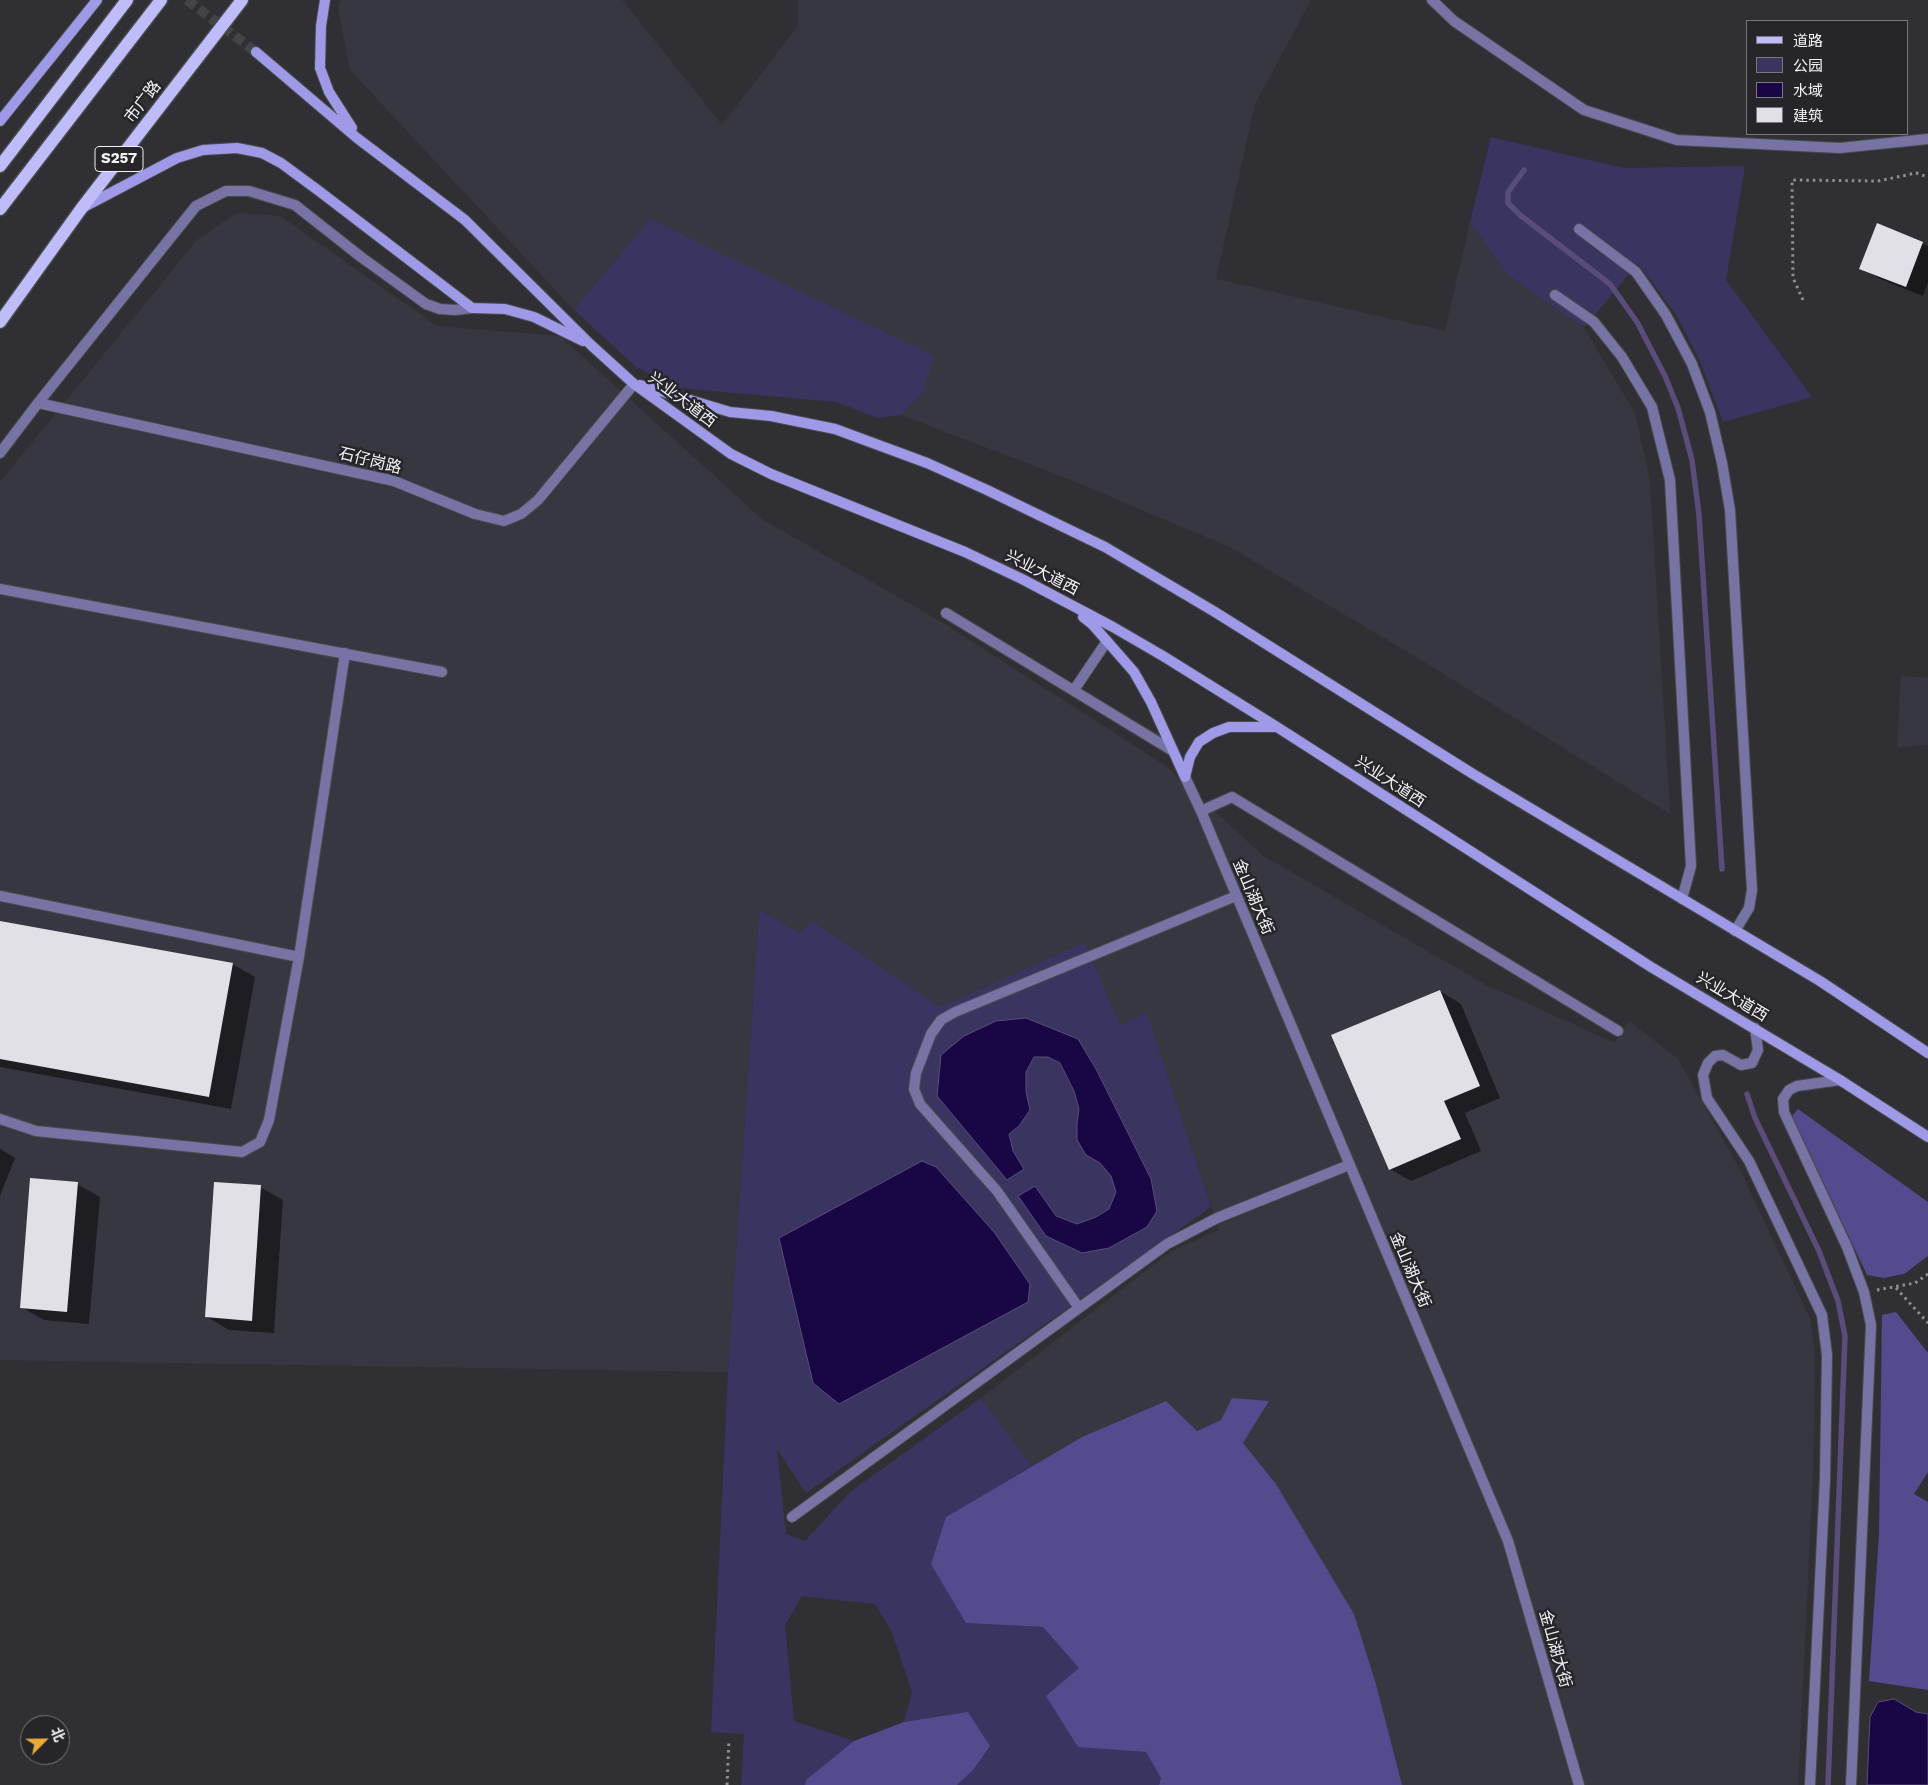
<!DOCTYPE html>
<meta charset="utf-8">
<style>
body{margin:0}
#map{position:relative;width:1928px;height:1785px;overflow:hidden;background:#303034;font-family:"Work Sans","Noto Sans SC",sans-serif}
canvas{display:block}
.legend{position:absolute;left:1746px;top:20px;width:162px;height:115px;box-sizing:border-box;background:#26262a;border:1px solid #78787c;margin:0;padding:6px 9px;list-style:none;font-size:15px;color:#f3f3f6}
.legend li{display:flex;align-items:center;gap:10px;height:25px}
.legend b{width:25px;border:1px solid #78787c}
.north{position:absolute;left:20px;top:1715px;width:50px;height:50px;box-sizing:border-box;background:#26262a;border:1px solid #78787c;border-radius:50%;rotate:67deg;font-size:14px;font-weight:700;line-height:20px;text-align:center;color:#f3f3f6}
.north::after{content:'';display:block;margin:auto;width:18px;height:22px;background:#eaaa39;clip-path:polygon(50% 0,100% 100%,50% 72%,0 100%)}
</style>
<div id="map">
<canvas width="1928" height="1785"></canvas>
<ul class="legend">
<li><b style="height:6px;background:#c0bcf9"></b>道路</li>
<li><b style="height:14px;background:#393460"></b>公园</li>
<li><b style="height:14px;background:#190645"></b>水域</li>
<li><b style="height:14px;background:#e0e0e6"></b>建筑</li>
</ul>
<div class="north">北</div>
</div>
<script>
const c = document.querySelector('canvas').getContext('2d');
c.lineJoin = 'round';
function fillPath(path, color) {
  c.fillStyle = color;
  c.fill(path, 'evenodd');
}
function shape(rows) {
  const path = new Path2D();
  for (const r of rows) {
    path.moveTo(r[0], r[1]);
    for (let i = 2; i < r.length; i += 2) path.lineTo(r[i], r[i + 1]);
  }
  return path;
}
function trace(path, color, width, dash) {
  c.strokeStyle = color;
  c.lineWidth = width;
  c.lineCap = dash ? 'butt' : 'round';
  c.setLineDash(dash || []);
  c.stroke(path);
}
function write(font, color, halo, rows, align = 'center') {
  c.font = font + ' "Work Sans","Noto Sans SC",sans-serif';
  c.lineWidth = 5;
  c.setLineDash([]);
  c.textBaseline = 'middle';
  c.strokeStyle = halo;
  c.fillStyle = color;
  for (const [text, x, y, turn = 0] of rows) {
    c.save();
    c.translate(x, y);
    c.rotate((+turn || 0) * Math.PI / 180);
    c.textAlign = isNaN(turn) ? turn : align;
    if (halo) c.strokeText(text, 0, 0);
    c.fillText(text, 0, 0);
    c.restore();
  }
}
fillPath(shape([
 [341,0,622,0,722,125,798,26,798,0,1311,0,1255,104,1216,279,1445,331,1470,222,1508,275,1584,328,1635,413,1650,481,1670,814,1413,655,1230,547,1066,478,901,415,923,392,650,219,574,310,350,70,338,8],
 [237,213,280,216,437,326,560,336,762,519,940,621,1166,766,1262,855,1484,984,1615,1043,1629,1021,1678,1059,1740,1170,1810,1319,1815,1356,1813,1474,1798,1785,1402,1785,1376,1684,1354,1614,1276,1484,1243,1443,1269,1401,1196,1431,1165,1401,1082,1437,1032,1466,981,1398,1170,1252,1219,1230,1147,1014,1120,1025,1085,942,940,1007,812,921,800,933,759,910,728,1372,0,1360,0,482,197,240],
 [1901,676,1928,678,1928,745,1897,747]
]), '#373741');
fillPath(shape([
 [1491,137,1623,168,1745,166,1726,280,1812,397,1723,422,1700,361,1677,316,1638,263,1584,328,1508,275,1470,222],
 [650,219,934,356,923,392,901,415,877,418,836,402,679,388,636,367,574,310],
 [759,910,800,933,812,921,940,1007,1085,942,1120,1025,1147,1013,1211,1207,806,1493,777,1449,786,1534,805,1541,851,1491,981,1398,1032,1466,946,1517,966,1623,1043,1627,1080,1668,1078,1746,1146,1752,1161,1778,1159,1785,741,1785,744,1734,711,1732,728,1372],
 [802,1596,875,1604,892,1632,912,1692,904,1722,854,1741,794,1721,785,1625]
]), '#393460');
fillPath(shape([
 [1798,1109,1928,1202,1928,1256,1904,1274,1884,1278,1867,1275,1792,1116],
 [1896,1312,1928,1353,1928,1472,1914,1494,1928,1502,1928,1690,1869,1681,1879,1535,1882,1315],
 [1232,1398,1269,1401,1243,1443,1276,1484,1354,1614,1376,1684,1402,1785,1159,1785,1161,1778,1146,1752,1078,1747,1046,1696,1079,1668,1043,1627,966,1623,931,1564,946,1517,1082,1437,1166,1401,1197,1431,1221,1420],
 [968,1712,990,1746,973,1770,957,1785,805,1785,806,1780,854,1741,904,1722]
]), '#534b8d');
const water = shape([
 [1026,1018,1078,1039,1096,1069,1151,1179,1157,1211,1147,1227,1109,1248,1082,1253,1046,1236,1018,1196,1035,1186,1056,1216,1077,1224,1096,1217,1109,1209,1116,1192,1111,1176,1100,1163,1086,1155,1077,1140,1077,1123,1079,1109,1074,1091,1060,1063,1048,1057,1034,1057,1026,1072,1026,1092,1030,1110,1019,1126,1009,1134,1013,1151,1024,1169,1007,1180,937,1096,941,1055,964,1036,996,1021,1026,1018],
 [922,1161,936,1167,994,1232,1030,1284,1028,1302,839,1404,813,1383,779,1238,922,1161],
 [1894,1699,1916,1712,1928,1714,1928,1785,1867,1785,1870,1717,1878,1702,1894,1699]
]);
fillPath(water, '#190645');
trace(water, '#5a4d7a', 1);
fillPath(shape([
 [1878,225,1928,246,1928,282,1923,296,1878,278,1861,268],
 [0,922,232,964,255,977,231,1109,0,1067],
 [1440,991,1461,1004,1500,1098,1465,1113,1481,1151,1411,1181,1390,1169],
 [0,1149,15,1158,0,1196],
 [77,1184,100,1197,89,1324,44,1320,21,1307],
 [260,1187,283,1200,274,1333,229,1330,207,1317]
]), '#0007');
trace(shape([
 [1524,170,1508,192,1508,203,1520,215,1610,284,1637,322,1665,376,1678,408,1692,460,1699,515,1722,869],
 [1747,1094,1755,1118,1819,1251,1838,1301,1845,1336,1828,1785]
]), '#5a4d7a', 5.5);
fillPath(shape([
 [1877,223,1923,242,1906,287,1859,269],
 [0,921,233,963,209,1097,0,1059],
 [1440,990,1480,1086,1444,1101,1461,1139,1389,1170,1331,1035],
 [30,1178,78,1182,67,1312,20,1308],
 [214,1182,261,1185,252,1321,205,1317]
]), '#e0e0e6');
trace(shape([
 [187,0,256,52]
]), '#444447', 10, [10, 5]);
const lane = shape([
 [1579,229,1636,272,1666,315,1692,364,1710,412,1722,463,1730,510,1752,890,1749,908,1735,931],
 [1555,295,1594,322,1622,357,1652,407,1670,480,1691,866,1682,899],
 [0,589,442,672],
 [946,613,1173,751],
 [1074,690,1107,641],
 [1201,811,1232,797,1618,1031],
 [0,896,299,957],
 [1755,1028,1758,1050,1752,1063,1741,1065,1723,1055,1715,1056,1708,1063,1703,1075,1707,1098,1749,1161,1822,1315,1827,1355,1825,1479,1810,1785],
 [1840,1080,1797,1086,1789,1090,1783,1099,1784,1112,1847,1247,1864,1292,1871,1325,1851,1785],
 [0,1119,36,1131,242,1152,260,1142,269,1120,299,957,345,653],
 [1079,1308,997,1191,920,1104,914,1089,916,1073,931,1034,941,1020,955,1012,1236,896],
 [792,1517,1167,1244,1217,1218,1349,1165]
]);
const street = shape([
 [1432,0,1454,21,1584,110,1677,140,1840,148,1928,139],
 [38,403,394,481,475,514,504,521,521,514,538,500,634,384],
 [0,453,38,403,196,206,226,191,249,191,295,205,361,257,426,304,440,309,455,310,472,308],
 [1185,777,1201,811,1508,1541,1579,1785]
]);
const secondary = shape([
 [325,0,321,26,320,68,329,92,352,128],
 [256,52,357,138,465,220,591,345,634,384,731,454,771,474,965,552,1022,579,1113,627,1163,656,1277,727,1651,967,1840,1080,1928,1137],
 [0,121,97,0],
 [82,208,177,158,203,150,237,148,262,153,281,163,319,191,472,308,505,309,534,317,583,341],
 [640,385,730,412,771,416,835,429,927,463,987,490,1105,547,1215,612,1473,774,1820,981,1928,1053],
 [1083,617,1092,624,1134,672,1151,702,1185,777],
 [1185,777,1190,757,1199,742,1213,733,1229,727,1276,727]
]);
const primary = shape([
 [0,166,127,0],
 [0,209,161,0],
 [0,322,81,209,242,0]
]);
trace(lane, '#4b4b4f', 12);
trace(street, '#4b4b4f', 12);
trace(secondary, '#4b4b4f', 12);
trace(primary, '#4b4b4f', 15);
trace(shape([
 [1803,300,1793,278,1792,180,1878,181,1916,173,1928,177],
 [1896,1288,1928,1323],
 [1877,1290,1915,1283,1928,1274],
 [727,1785,729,1740]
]), '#8f8f93', 3, [2.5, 4]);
trace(lane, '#7774a5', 10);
trace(street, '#7774a5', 10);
trace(secondary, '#9f99e7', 10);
trace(primary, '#c0bcf9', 12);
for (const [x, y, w] of [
 [119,159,48]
]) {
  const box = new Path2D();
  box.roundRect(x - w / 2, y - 12.5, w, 25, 4);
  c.fillStyle = '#26262a';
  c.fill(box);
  trace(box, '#f3f3f6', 1);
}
write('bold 15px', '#f3f3f6', null, [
 ["S257",119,159]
]);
write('16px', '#f3f3f6', '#26262a', [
 ["市广路",143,102,-52],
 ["兴业大道西",682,400,37],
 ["石仔岗路",370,461,14],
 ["兴业大道西",1042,573,27],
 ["兴业大道西",1390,782,33],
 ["金山湖大街",1253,897,67],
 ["兴业大道西",1732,997,31],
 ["金山湖大街",1410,1270,67],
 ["金山湖大街",1555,1649,74]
]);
</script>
